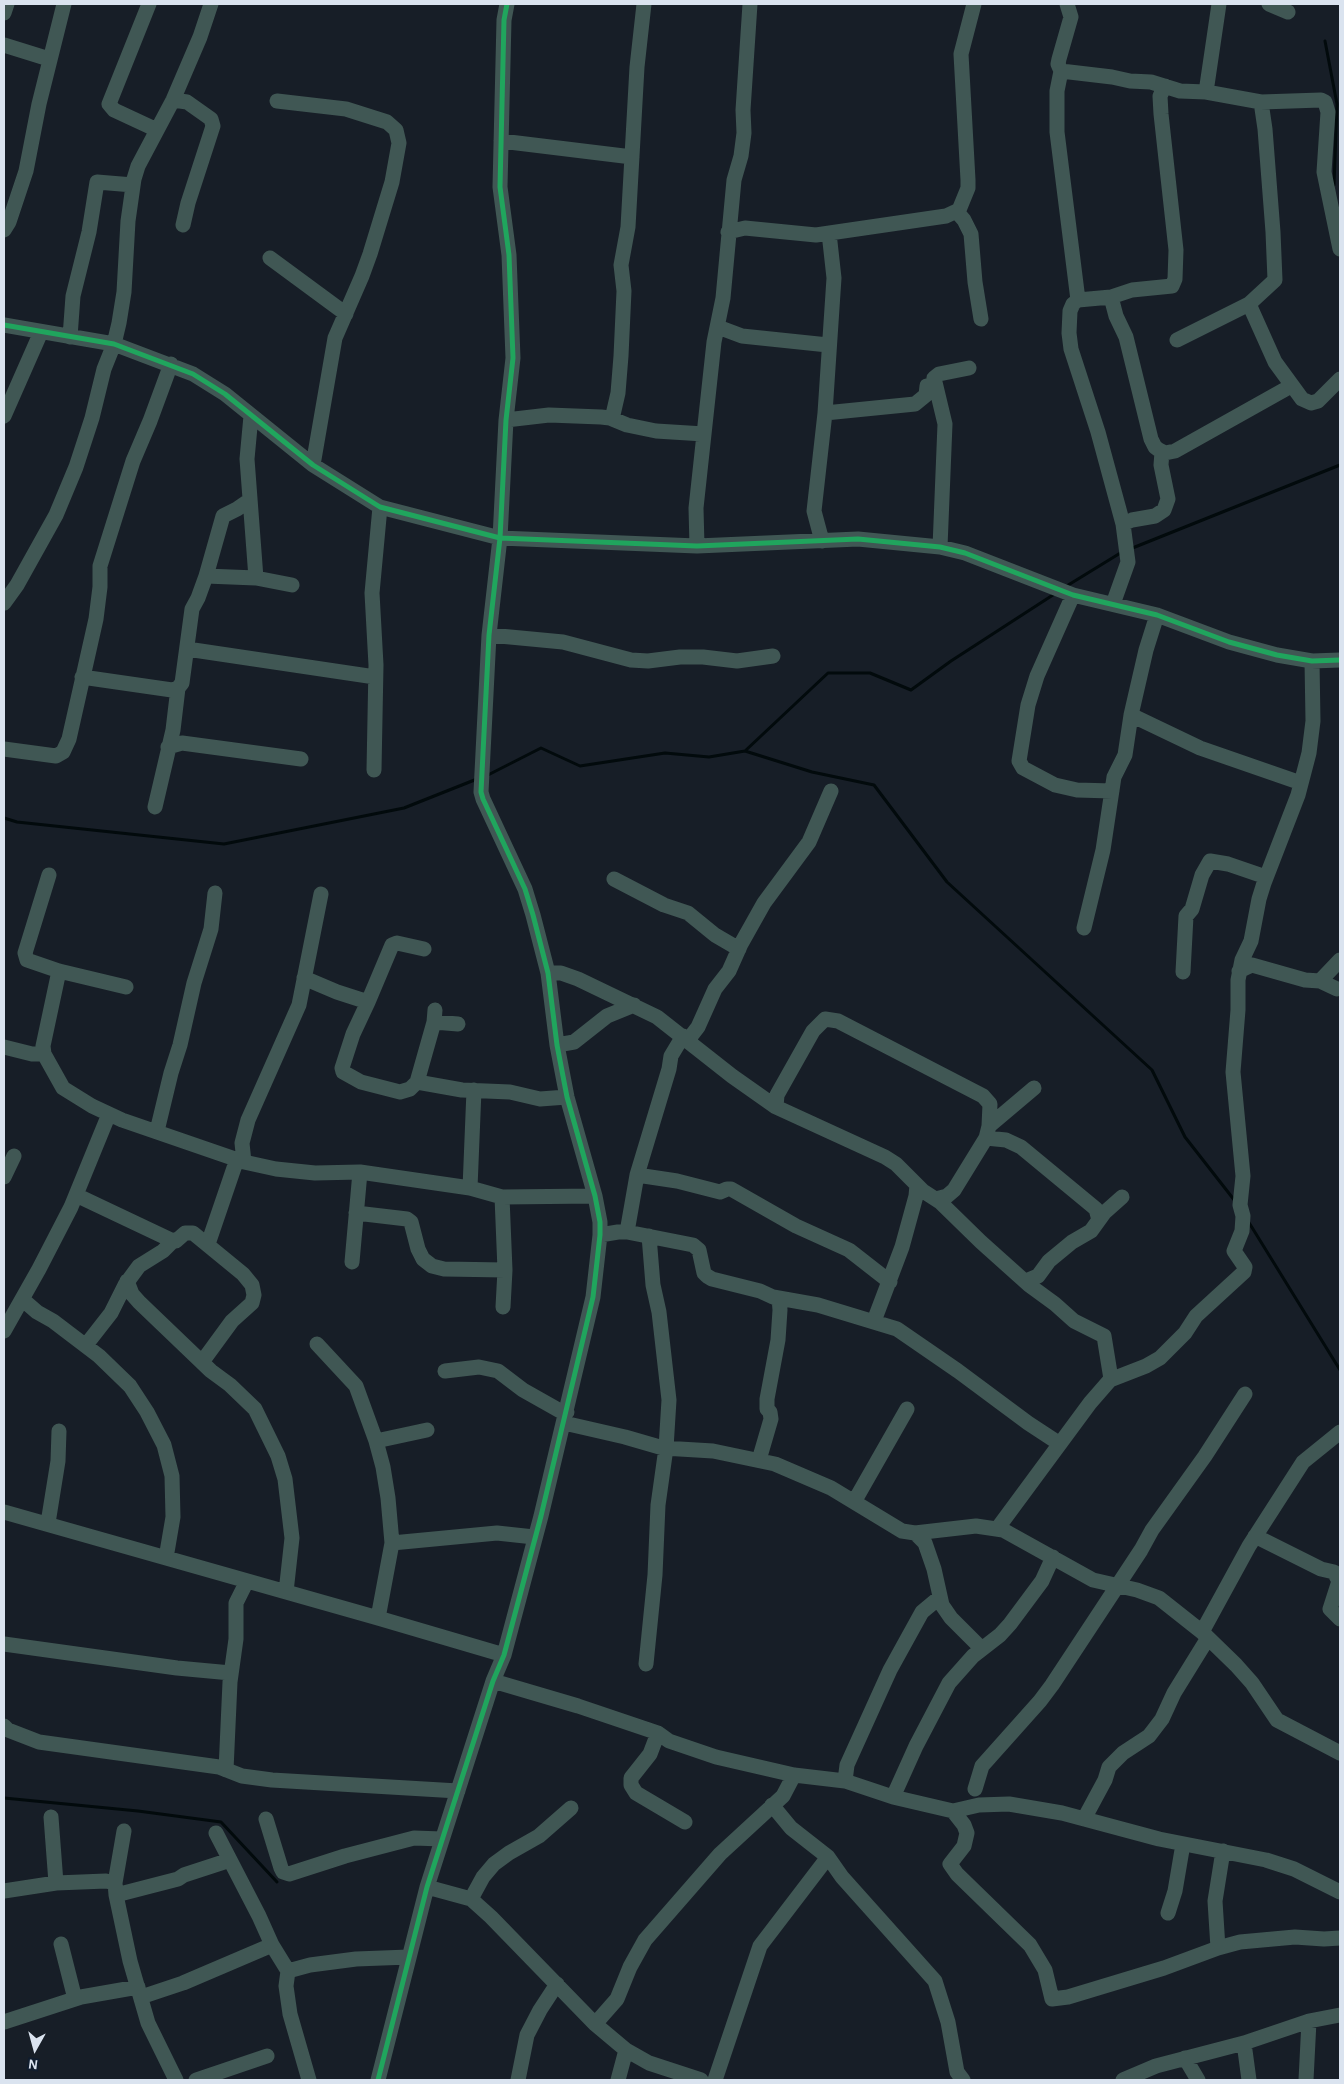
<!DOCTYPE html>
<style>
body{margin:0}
#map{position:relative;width:1344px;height:2084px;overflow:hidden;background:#171e27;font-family:"Alegreya Sans",sans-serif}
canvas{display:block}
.frame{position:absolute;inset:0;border:5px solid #dae3ef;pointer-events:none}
.north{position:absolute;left:10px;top:2024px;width:50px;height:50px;-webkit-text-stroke:4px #101d2e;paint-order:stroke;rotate:187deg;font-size:14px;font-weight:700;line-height:20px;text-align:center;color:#dae3ef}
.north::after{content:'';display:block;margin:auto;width:18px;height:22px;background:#dae3ef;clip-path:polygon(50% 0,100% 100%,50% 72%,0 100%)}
</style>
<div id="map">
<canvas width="1344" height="2084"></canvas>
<div class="frame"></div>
<div class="north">N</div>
</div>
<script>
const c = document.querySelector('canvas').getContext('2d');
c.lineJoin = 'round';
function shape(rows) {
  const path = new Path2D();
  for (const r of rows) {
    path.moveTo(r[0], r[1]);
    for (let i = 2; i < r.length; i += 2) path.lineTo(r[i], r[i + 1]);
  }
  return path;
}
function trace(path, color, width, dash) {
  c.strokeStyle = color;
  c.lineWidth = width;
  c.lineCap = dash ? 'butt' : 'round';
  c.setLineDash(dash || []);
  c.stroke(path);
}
trace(shape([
 [1325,41,1337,104,1334,185],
 [1130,549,1340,465],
 [1065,587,1122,552],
 [745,751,828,673,870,673,911,690,951,661,1056,593],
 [486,776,541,748,580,766,665,753,709,757,745,751,812,772,874,785,947,882,1152,1070,1185,1137,1235,1201],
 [4,818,17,822,224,844,404,808,477,779],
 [1248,1221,1340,1370],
 [4,1798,138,1811,221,1822,277,1882]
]), '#020a0c', 3);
trace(shape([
 [149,4,109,104,114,110,157,130],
 [1067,4,1071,17,1059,59,1058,64,1061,71,1112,77,1130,81,1151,82,1180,91,1206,92,1261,102,1321,100,1325,102,1328,112,1324,172,1340,249],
 [1269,4,1288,12],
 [4,13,7,4],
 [4,45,49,59],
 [1061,71,1057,91,1057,132,1078,300],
 [1206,92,1219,4],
 [173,100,187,102,211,119,213,126,188,203,183,225],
 [277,101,346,109,387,122,396,130,399,143,392,182,370,254,362,276,335,338,313,465],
 [501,141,632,157],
 [957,212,964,220,971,234,975,282,981,319],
 [4,230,9,222,26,171,39,104,64,4],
 [728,232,745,228,816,235,946,216,959,210,968,188,968,180,961,54,974,4],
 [270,258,346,314],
 [1111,297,1116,316,1126,337,1151,439,1155,447,1159,450,1165,453,1175,451,1291,386],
 [1249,304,1275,362,1302,399,1311,403,1318,401,1340,379],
 [4,325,114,344,193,374,225,394,313,465,380,507,500,538,697,546,858,539,940,547,965,553,1073,595,1157,615,1229,642,1277,655,1312,661,1340,660],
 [718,327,742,336,828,345],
 [70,337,73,296,89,232,97,182,133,185],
 [1177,340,1249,304,1275,280,1273,232,1265,129,1261,102],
 [825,413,915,404,926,395,927,386,934,385],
 [4,416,41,332],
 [251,416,247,459,256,578],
 [612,419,618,393,621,356,624,291,621,265,628,227,637,67,644,4],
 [506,420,549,415,601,417,610,418,627,425,656,431,704,434],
 [1123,524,1132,520,1155,516,1164,510,1168,499,1161,465,1162,452],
 [822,541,814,511,825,413,834,278,829,233],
 [697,546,696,508,714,342,723,298,734,180,741,156,744,133,743,110,750,4],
 [940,547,945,424,934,378,939,374,969,368],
 [206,576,256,578,292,585],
 [1073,595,1037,676,1028,705,1019,761,1023,768,1055,785,1077,790,1112,791],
 [4,603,17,585,56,515,76,467,92,418,104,369,114,344,119,323,124,292,128,221,134,179,138,166,173,100,200,37,211,4],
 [1113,604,1128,562,1123,524,1098,432,1071,349,1069,333,1070,311,1073,304,1078,300,1111,297,1132,290,1172,286,1175,279,1176,250,1161,114,1160,96,1165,86],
 [489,635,563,642,631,660,648,661,680,657,703,657,737,661,773,656],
 [187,649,375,677],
 [82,677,172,690,178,688],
 [1131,715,1200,748,1301,783],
 [168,747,182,743,301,759],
 [4,749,56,756,63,752,69,739,96,619,100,587,100,566,133,461,150,421,171,364],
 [374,770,376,665,372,593,380,507],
 [155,807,173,730,178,688,182,683,192,609,198,598,206,576,223,516,237,509,250,500],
 [49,875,25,953,27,960,59,971,126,987],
 [614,879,664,905,688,913,715,935,739,949],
 [1084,928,1103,850,1114,777,1125,755,1131,715,1146,650,1157,615],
 [59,971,43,1046,44,1054,63,1088,92,1106,122,1120,244,1162,276,1169,315,1173,360,1172,470,1188,502,1197,595,1196],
 [1239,971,1252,965,1305,980,1320,981,1337,989],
 [1183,972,1186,916,1192,909,1202,875,1210,861,1228,864,1266,877],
 [548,973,561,973,578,979,657,1017,732,1076,776,1107,885,1157,896,1164,923,1191,940,1202,981,1242,1029,1285,1055,1304,1074,1321,1104,1336,1111,1379],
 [304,978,337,992,368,1002,392,945,397,943,424,949],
 [1320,981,1340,960],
 [368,1002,353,1034,342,1068,343,1072,361,1082,400,1092,410,1089,417,1082,434,1022,435,1010],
 [434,1022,458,1024],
 [688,1040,698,1027,715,989,729,971,741,944,764,903,809,842,831,791],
 [557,1045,574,1042,607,1016,634,1005],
 [4,1047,32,1054,44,1054],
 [417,1082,462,1090,510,1092,540,1099,567,1097],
 [776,1107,777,1095,813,1031,825,1019,838,1021,983,1096,990,1104,989,1126,986,1138,954,1190,947,1196,936,1199],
 [989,1126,1034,1088],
 [157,1131,171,1073,180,1045,194,983,211,929,215,893],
 [986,1138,1006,1140,1021,1147,1096,1209,1099,1220],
 [244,1162,242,1143,248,1120,299,1005,321,894],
 [637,1175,677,1181,720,1192,727,1189,731,1189,796,1226,849,1250,890,1282],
 [4,1177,14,1156],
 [470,1188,474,1090],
 [76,1195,171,1240,176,1241,185,1233,193,1233,243,1274,252,1285,254,1295,252,1303,232,1321,202,1362],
 [502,1197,505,1270,503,1307],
 [356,1213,407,1219,411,1222,418,1249,423,1259,432,1266,444,1269,505,1270],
 [627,1232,637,1175,669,1069,671,1056,683,1036],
 [600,1235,618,1232,627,1232,693,1245,699,1250,704,1273,707,1276,712,1279,760,1291,773,1297,818,1305,897,1329,958,1371,1028,1423,1060,1444],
 [208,1244,237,1159],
 [352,1262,360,1172],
 [127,1281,132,1294,139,1302,211,1371,230,1385,255,1409,278,1456,285,1479,292,1538,286,1592],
 [1026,1281,1038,1276,1049,1261,1072,1242,1091,1231,1104,1213,1122,1197],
 [22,1299,37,1312,53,1321,99,1356,130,1386,147,1412,164,1445,172,1476,173,1517,166,1558],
 [874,1321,902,1247,916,1196,917,1185],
 [4,1331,39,1269,71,1207,109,1114],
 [317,1344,356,1386,376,1441,383,1467,388,1498,392,1543,378,1618],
 [86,1345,111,1313,125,1285,139,1266,163,1251,174,1240],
 [445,1371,479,1367,498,1371,523,1390,562,1412,567,1412],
 [564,1423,625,1437,663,1448,713,1451,775,1464,831,1488,902,1531,915,1533,976,1526,1003,1530,1093,1580,1137,1590,1159,1598,1202,1632,1236,1665,1252,1683,1277,1720,1340,1753],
 [376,1441,427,1430],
 [759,1460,771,1419,770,1412,767,1409,767,1399,778,1340,780,1310,779,1298],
 [854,1502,907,1409],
 [4,1512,378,1618,504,1655],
 [48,1523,58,1461,59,1431],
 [997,1529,1090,1403,1110,1380,1146,1366,1160,1358,1185,1333,1196,1316,1244,1272,1245,1267,1234,1251,1242,1231,1243,1216,1240,1205,1243,1176,1233,1072,1238,1010,1238,980,1242,960,1251,941,1259,899,1264,883,1298,795,1309,753,1313,721,1312,661],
 [915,1533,925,1543,934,1569,942,1605,951,1618,982,1649],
 [1255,1536,1321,1569,1334,1572,1339,1581,1330,1609,1340,1619],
 [392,1543,497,1533,534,1537],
 [1202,1632,1249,1546,1303,1462,1340,1432],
 [4,1644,177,1668,231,1673],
 [646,1664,655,1575,658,1505,666,1448,669,1400,659,1312,653,1285,649,1236],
 [493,1681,578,1706,658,1733,669,1741,716,1757,794,1775,845,1781,893,1797,953,1811,979,1805,1009,1804,1062,1813,1159,1839,1266,1860,1294,1869,1340,1892],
 [4,1726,8,1730,39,1742,219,1767,242,1776,272,1780,458,1791],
 [658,1733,650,1754,631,1778,631,1785,636,1793,685,1822],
 [226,1770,230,1682,236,1639,236,1603,247,1581],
 [845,1781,847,1765,890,1670,922,1612,940,1597],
 [975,1789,982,1766,1040,1701,1052,1685,1141,1550,1152,1530,1205,1456,1245,1394],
 [893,1797,916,1746,949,1683,973,1656,1000,1635,1010,1624,1042,1581,1053,1557],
 [772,1805,791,1828,828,1857,842,1877,935,1981,948,2022,957,2072,963,2080],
 [953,1811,964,1825,967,1833,964,1846,950,1864,957,1874,1030,1945,1045,1970,1052,1999,1068,1997,1164,1968,1218,1948,1240,1942,1295,1937,1324,1939,1340,1938],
 [51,1817,56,1883],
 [266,1819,281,1868,283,1872,289,1874,345,1856,414,1838,442,1839],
 [1084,1819,1105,1780,1109,1767,1123,1753,1149,1736,1162,1719,1174,1693,1208,1638],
 [124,1831,115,1883,116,1895,130,1961,148,2023,176,2080],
 [216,1833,259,1916,272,1945,288,1971,286,1986,290,2014,309,2080],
 [427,1887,471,1899,491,1917,595,2024,626,2050,649,2063,701,2080],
 [4,1891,56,1883,106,1881,115,1883],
 [116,1895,178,1879,184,1875,230,1860],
 [471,1899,483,1877,494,1864,509,1853,539,1836,571,1808],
 [1168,1913,1175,1891,1183,1844],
 [61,1944,75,1999],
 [1218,1948,1215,1901,1223,1851],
 [288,1971,310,1965,356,1959,409,1957],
 [141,1997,183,1983,272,1945],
 [4,2022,81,1997,138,1987],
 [595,2024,617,1999,630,1967,645,1940,720,1854,783,1796,794,1775],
 [1244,2043,1249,2080],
 [1185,2058,1198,2080],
 [196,2080,267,2056],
 [378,2080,427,1887,493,1681,504,1655,541,1516,593,1297,600,1235,600,1222,595,1196,567,1097,557,1045,548,973,533,915,525,889,483,799,481,792,489,635,500,538,506,420,513,358,509,255,500,187,504,20,507,4],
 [518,2080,527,2035,540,2010,557,1984],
 [618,2080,626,2050],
 [715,2080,760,1946,828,1857],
 [1123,2080,1156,2066,1244,2043,1309,2021,1340,2015],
 [1306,2080,1309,2021]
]), '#405754', 15);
trace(shape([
 [4,325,114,344,193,374,225,394,313,465,380,507,500,538,697,546,858,539,940,547,965,553,1073,595,1157,615,1229,642,1277,655,1312,661,1340,660],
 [378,2080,427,1887,493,1681,504,1655,541,1516,593,1297,600,1235,600,1222,595,1196,567,1097,557,1045,548,973,533,915,525,889,483,799,481,792,489,635,500,538,506,420,513,358,509,255,500,187,504,20,507,4]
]), '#20a55d', 5);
</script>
